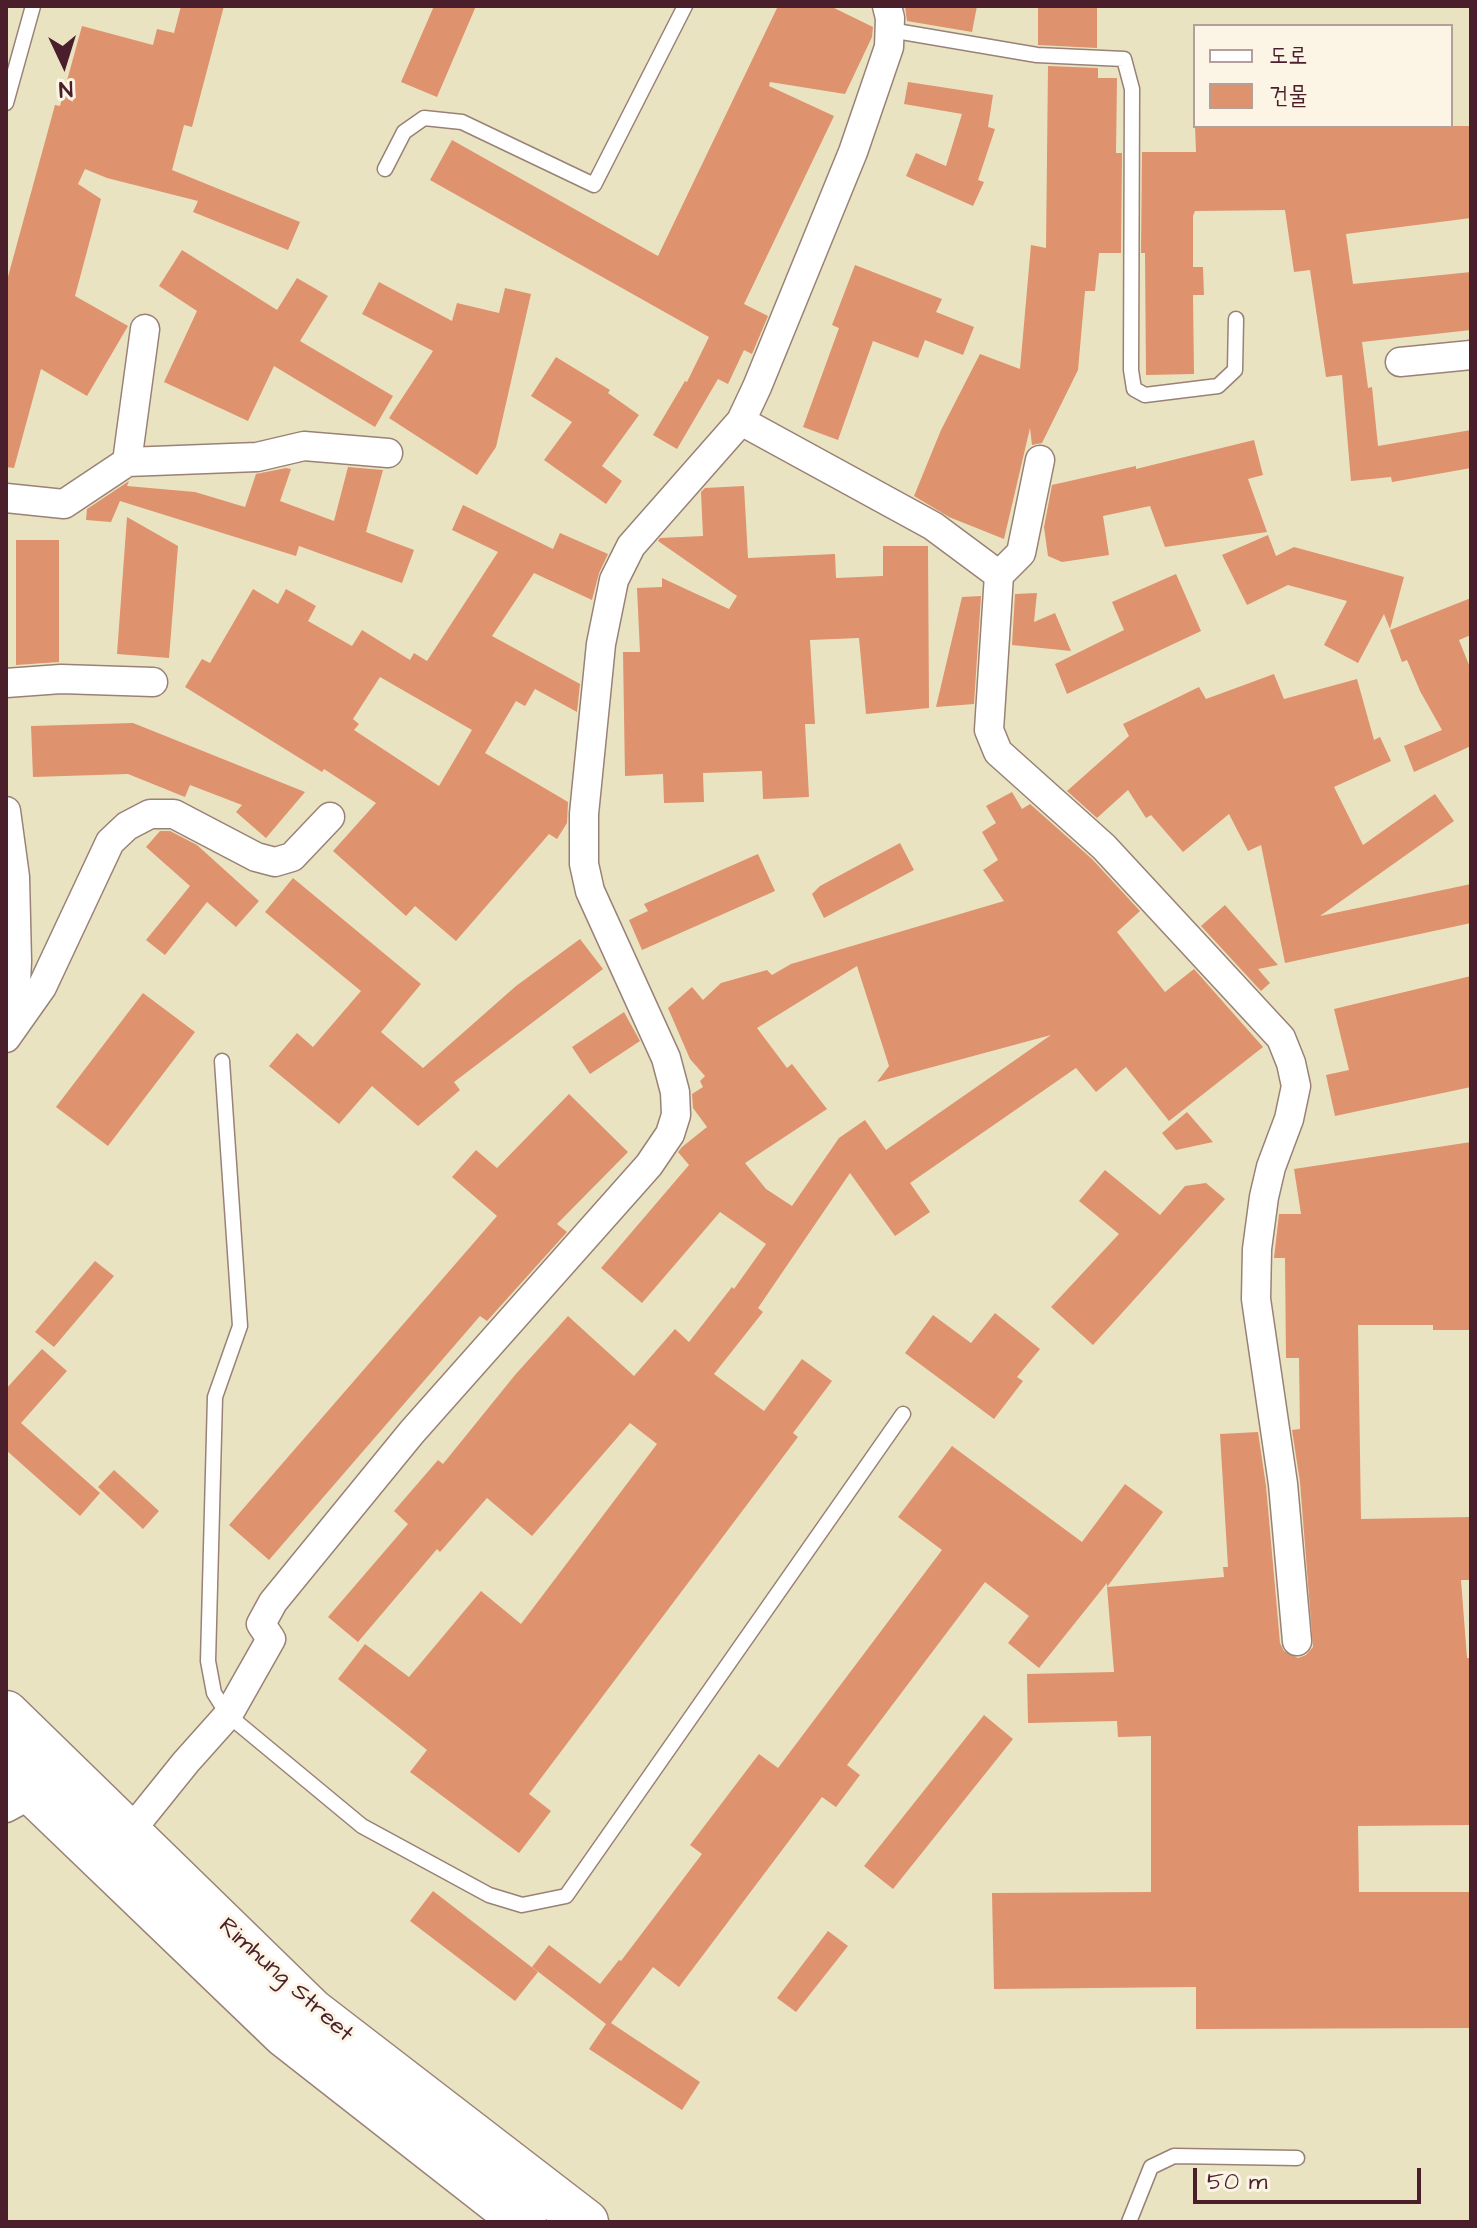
<!DOCTYPE html>
<meta charset="utf-8">
<style>
body{margin:0}
#map{position:relative;width:1477px;height:2228px;overflow:hidden;background:#eae3c2;font-family:"Architects Daughter","Poor Story",sans-serif}
canvas{display:block}
.frame{position:absolute;inset:0;border:8px solid #4a1f2b;pointer-events:none}
.legend{position:absolute;left:1193px;top:24px;width:260px;height:104px;box-sizing:border-box;background:#fcf5e5;border:2px solid #b59f9b;margin:0;padding:10px 14px;list-style:none;font-size:24px;color:#4a1f2b}
.legend li{display:flex;align-items:center;gap:16px;height:40px}
.legend b{width:40px;border:2px solid #b59f9b}
.north{position:absolute;left:24px;top:24px;width:80px;height:80px;-webkit-text-stroke:6px #fcf5e5;paint-order:stroke;rotate:176deg;font-size:22px;font-weight:700;line-height:32px;text-align:center;color:#4a1f2b}
.north::after{content:'';display:block;margin:auto;width:28px;height:36px;background:#4a1f2b;clip-path:polygon(50% 0,100% 100%,50% 72%,0 100%)}
.scale{position:absolute;left:1193px;top:2168px;width:228px;height:36px;box-sizing:border-box;border:4px solid #4a1f2b;border-top:0;padding-left:10px;font-size:24px;line-height:28px;white-space:nowrap;color:#4a1f2b;-webkit-text-stroke:6px #fcf5e5;paint-order:stroke}
</style>
<div id="map">
<canvas width="1477" height="2228"></canvas>
<div class="frame"></div>
<ul class="legend">
<li><b style="height:10px;background:#fff"></b>도로</li>
<li><b style="height:22px;background:#de926d"></b>건물</li>
</ul>
<div class="north">N</div>
<div class="scale">50 m</div>
</div>
<script>
const c = document.querySelector('canvas').getContext('2d');
c.lineJoin = 'round';
function fillPath(path, color) {
  c.fillStyle = color;
  c.fill(path, 'evenodd');
}
function shape(rows) {
  const path = new Path2D();
  for (const r of rows) {
    path.moveTo(r[0], r[1]);
    for (let i = 2; i < r.length; i += 2) path.lineTo(r[i], r[i + 1]);
  }
  return path;
}
function trace(path, color, width, dash) {
  c.strokeStyle = color;
  c.lineWidth = width;
  c.lineCap = dash ? 'butt' : 'round';
  c.setLineDash(dash || []);
  c.stroke(path);
}
function write(font, color, halo, rows, align = 'center') {
  c.font = font + ' "Architects Daughter",sans-serif';
  c.lineWidth = 6;
  c.setLineDash([]);
  c.textBaseline = 'middle';
  c.strokeStyle = halo;
  c.fillStyle = color;
  for (const [text, x, y, turn = 0] of rows) {
    c.save();
    c.translate(x, y);
    c.rotate((+turn || 0) * Math.PI / 180);
    c.textAlign = isNaN(turn) ? turn : align;
    if (halo) c.strokeText(text, 0, 0);
    c.fillText(text, 0, 0);
    c.restore();
  }
}
fillPath(shape([
 [181,6,224,6,192,127,184,125,172,170,300,222,288,250,193,212,198,201,107,178,85,169,78,184,101,199,75,296,128,326,87,396,41,369,14,468,6,467,6,284,55,105,60,106,82,26,153,45,157,29,174,33],
 [434,6,476,6,437,97,401,82],
 [778,6,830,6,873,27,872,37,845,94,770,82,769,86,834,116,744,304,768,316,752,354,744,350,728,384,718,379,677,449,653,435,685,381,687,382,709,337,430,180,452,140,658,256],
 [905,6,977,6,972,32,907,21],
 [1038,6,1097,6,1097,48,1038,45],
 [1048,66,1098,68,1098,78,1117,78,1116,153,1122,153,1121,253,1099,253,1095,291,1085,291,1078,370,1042,443,1032,445,1030,428,1004,539,949,517,914,496,941,430,980,354,1020,369,1031,245,1046,248],
 [908,82,993,95,988,127,995,129,978,180,984,182,973,206,906,176,916,153,946,166,962,114,904,104],
 [1195,126,1471,126,1471,218,1346,234,1353,284,1471,272,1471,330,1362,342,1368,388,1372,387,1378,446,1471,430,1471,468,1392,482,1391,477,1351,481,1342,375,1326,377,1310,270,1294,272,1285,210,1195,211,1193,216,1193,267,1203,267,1204,295,1193,295,1194,374,1146,375,1145,253,1141,253,1142,152,1196,152],
 [182,250,277,310,297,278,328,296,300,341,393,396,375,427,274,366,248,421,164,382,197,311,159,286],
 [855,265,942,299,936,312,974,327,963,355,925,340,918,358,873,341,838,440,803,427,839,328,832,325],
 [379,282,452,321,457,303,499,313,505,288,531,294,496,447,477,475,389,418,433,351,362,314],
 [556,357,610,390,608,393,639,415,602,466,622,481,606,504,544,460,572,422,531,396],
 [1254,440,1263,475,1248,479,1267,532,1165,547,1150,506,1103,516,1109,555,1062,562,1048,556,1044,527,1052,485,1136,466,1136,469],
 [348,467,383,470,366,532,414,550,402,583,299,546,296,556,120,501,111,522,86,520,87,509,129,481,127,486,195,492,245,507,256,474,286,468,291,469,280,501,334,521],
 [744,486,748,558,835,554,836,578,883,576,883,546,928,546,929,708,866,714,859,638,810,640,815,724,805,724,809,797,763,799,762,771,703,773,704,802,664,803,663,774,625,776,623,652,640,652,637,588,662,587,662,578,729,609,737,596,658,541,660,538,703,536,701,492,705,488],
 [463,505,553,549,560,533,608,554,599,573,592,600,534,573,492,636,580,684,577,712,535,689,525,706,516,701,485,753,568,802,567,823,557,839,549,834,456,941,415,906,406,916,333,851,376,803,324,769,322,772,185,687,202,659,210,663,253,589,278,604,286,589,316,606,308,621,352,646,362,630,410,660,414,653,427,661,498,552,452,530],
 [380,677,472,730,439,786,354,730,359,724,353,719],
 [127,517,178,546,169,658,117,654],
 [1268,535,1276,556,1294,547,1404,577,1390,629,1384,614,1358,663,1324,645,1347,601,1288,585,1247,605,1222,555],
 [16,540,59,540,59,662,16,665],
 [1176,574,1201,631,1067,694,1055,664,1124,630,1112,602],
 [1037,593,1034,622,1055,613,1071,651,1012,645,1015,594],
 [981,596,974,704,936,707,962,597],
 [1471,598,1471,635,1459,640,1471,670,1471,746,1414,772,1404,746,1442,730,1420,691,1407,660,1402,662,1390,630],
 [1274,674,1284,699,1357,679,1374,740,1380,737,1391,761,1334,787,1363,845,1435,794,1454,821,1320,916,1471,884,1471,923,1285,963,1261,845,1248,851,1229,814,1183,852,1151,815,1146,818,1128,790,1097,818,1067,791,1129,736,1123,724,1199,687,1206,699],
 [133,723,163,735,305,792,266,838,236,812,242,805,190,785,185,797,128,774,33,777,31,726],
 [1012,792,1022,809,1030,804,1092,859,1140,911,1117,932,1165,992,1194,969,1263,1047,1169,1121,1126,1067,1096,1092,1076,1068,910,1183,930,1212,895,1236,850,1173,758,1308,763,1312,714,1374,764,1411,802,1359,832,1381,793,1433,798,1437,529,1794,551,1811,519,1853,410,1772,427,1750,338,1679,365,1644,409,1677,481,1591,521,1624,657,1444,630,1423,532,1536,487,1498,440,1552,437,1549,358,1642,328,1617,408,1524,394,1511,438,1460,443,1464,515,1375,568,1316,634,1376,675,1329,689,1342,732,1287,734,1289,766,1244,720,1212,642,1303,601,1268,689,1165,678,1152,682,1147,707,1127,693,1108,692,1094,703,1087,700,1081,705,1076,690,1059,668,1008,692,987,703,1000,721,983,767,970,772,975,791,964,1004,901,983,870,998,860,982,832,996,823,986,806],
 [857,966,889,1066,877,1082,1051,1035,886,1150,865,1120,839,1138,792,1206,766,1189,745,1163,827,1109,792,1064,787,1068,757,1028],
 [160,831,170,831,197,845,259,901,236,927,207,902,165,955,146,940,190,886,146,847],
 [900,843,914,870,824,918,812,894,820,886],
 [758,854,775,891,642,950,629,920,648,911,644,904],
 [293,878,421,984,381,1032,423,1068,516,986,580,939,603,969,454,1082,460,1090,418,1126,372,1086,339,1124,269,1066,297,1033,313,1047,361,991,265,912],
 [1225,905,1278,965,1258,969,1270,983,1261,991,1201,926],
 [1471,976,1471,1087,1335,1116,1326,1075,1349,1070,1334,1009],
 [143,993,195,1032,108,1146,56,1107],
 [624,1012,640,1041,590,1074,572,1047],
 [569,1094,628,1152,557,1224,567,1232,487,1321,480,1316,269,1560,229,1525,497,1216,452,1177,476,1150,497,1168],
 [1187,1112,1213,1142,1176,1150,1162,1133],
 [1471,1142,1471,1330,1433,1330,1433,1325,1358,1325,1361,1519,1471,1517,1471,1580,1461,1580,1467,1658,1471,1658,1471,1825,1358,1826,1359,1892,1471,1892,1471,2028,1196,2029,1196,1987,994,1989,992,1893,1151,1892,1151,1736,1118,1737,1117,1721,1028,1723,1027,1674,1114,1672,1107,1587,1224,1577,1223,1567,1228,1567,1220,1434,1258,1432,1266,1486,1280,1643,1284,1651,1298,1658,1306,1655,1313,1647,1300,1482,1292,1430,1300,1429,1299,1358,1286,1358,1285,1258,1274,1258,1279,1214,1301,1214,1294,1169],
 [1105,1170,1160,1215,1185,1186,1206,1183,1225,1199,1093,1345,1051,1307,1119,1234,1079,1201],
 [95,1261,114,1276,54,1347,35,1332],
 [995,1313,1040,1349,1017,1377,1023,1381,994,1419,905,1353,933,1315,971,1343],
 [42,1349,67,1371,21,1423,100,1493,80,1516,6,1450,6,1389],
 [952,1446,1082,1542,1125,1484,1163,1512,1107,1587,1107,1583,1039,1668,1008,1643,1029,1616,985,1582,847,1765,860,1775,836,1807,822,1797,679,1987,653,1967,611,2023,700,2082,682,2110,589,2049,606,2024,532,1967,549,1945,600,1984,619,1960,621,1961,702,1854,690,1845,759,1754,778,1768,942,1550,898,1517],
 [114,1470,159,1511,143,1529,98,1487],
 [984,1715,1013,1739,893,1889,864,1866],
 [433,1891,538,1972,515,2001,410,1921],
 [828,1931,848,1946,796,2012,777,1998]
]), '#de926d');
const service = shape([
 [890,30,1037,55,1124,59,1132,89,1131,370,1134,389,1145,395,1218,386,1235,370,1236,319],
 [6,103,33,6],
 [385,169,404,132,424,118,462,122,594,185,685,6],
 [222,1061,240,1326,215,1397,208,1661,214,1693,228,1715,362,1826,489,1895,522,1905,566,1896,903,1414],
 [1129,2222,1151,2167,1174,2156,1297,2158]
]);
const minor = shape([
 [1400,362,1471,355],
 [741,421,933,526,999,575],
 [1040,460,1021,553,999,575,989,730,998,752,1104,847,1281,1038,1291,1063,1296,1086,1289,1119,1271,1167,1264,1197,1257,1249,1256,1299,1283,1484,1297,1641],
 [127,462,145,329],
 [6,498,64,504,127,462,257,457,304,446,388,453],
 [6,683,61,679,153,682],
 [6,811,15,877,17,961,14,1026],
 [6,1038,42,987,110,842,127,826,150,814,174,814,256,857,275,862,292,857,330,817],
 [6,1808,34,1793],
 [128,1834,186,1762,228,1715,271,1639,261,1624,273,1602,412,1432,649,1165,670,1134,676,1115,675,1092,666,1058,590,891,584,864,584,814,601,644,614,580,631,546,741,421,757,387,853,152,889,47,890,18,887,6]
]);
const primary = shape([
 [6,1713,312,2011,586,2222],
 [6,1767,285,2035,524,2222]
]);
trace(service, '#9a8176', 17);
trace(minor, '#9a8176', 31);
trace(primary, '#9a8176', 47);
trace(service, '#fff', 14);
trace(minor, '#fff', 28);
trace(primary, '#fff', 44);
write('24px', '#4a1f2b', '#fcf5e5', [
 ["Rimhung Street",285,1981,42]
]);
</script>
